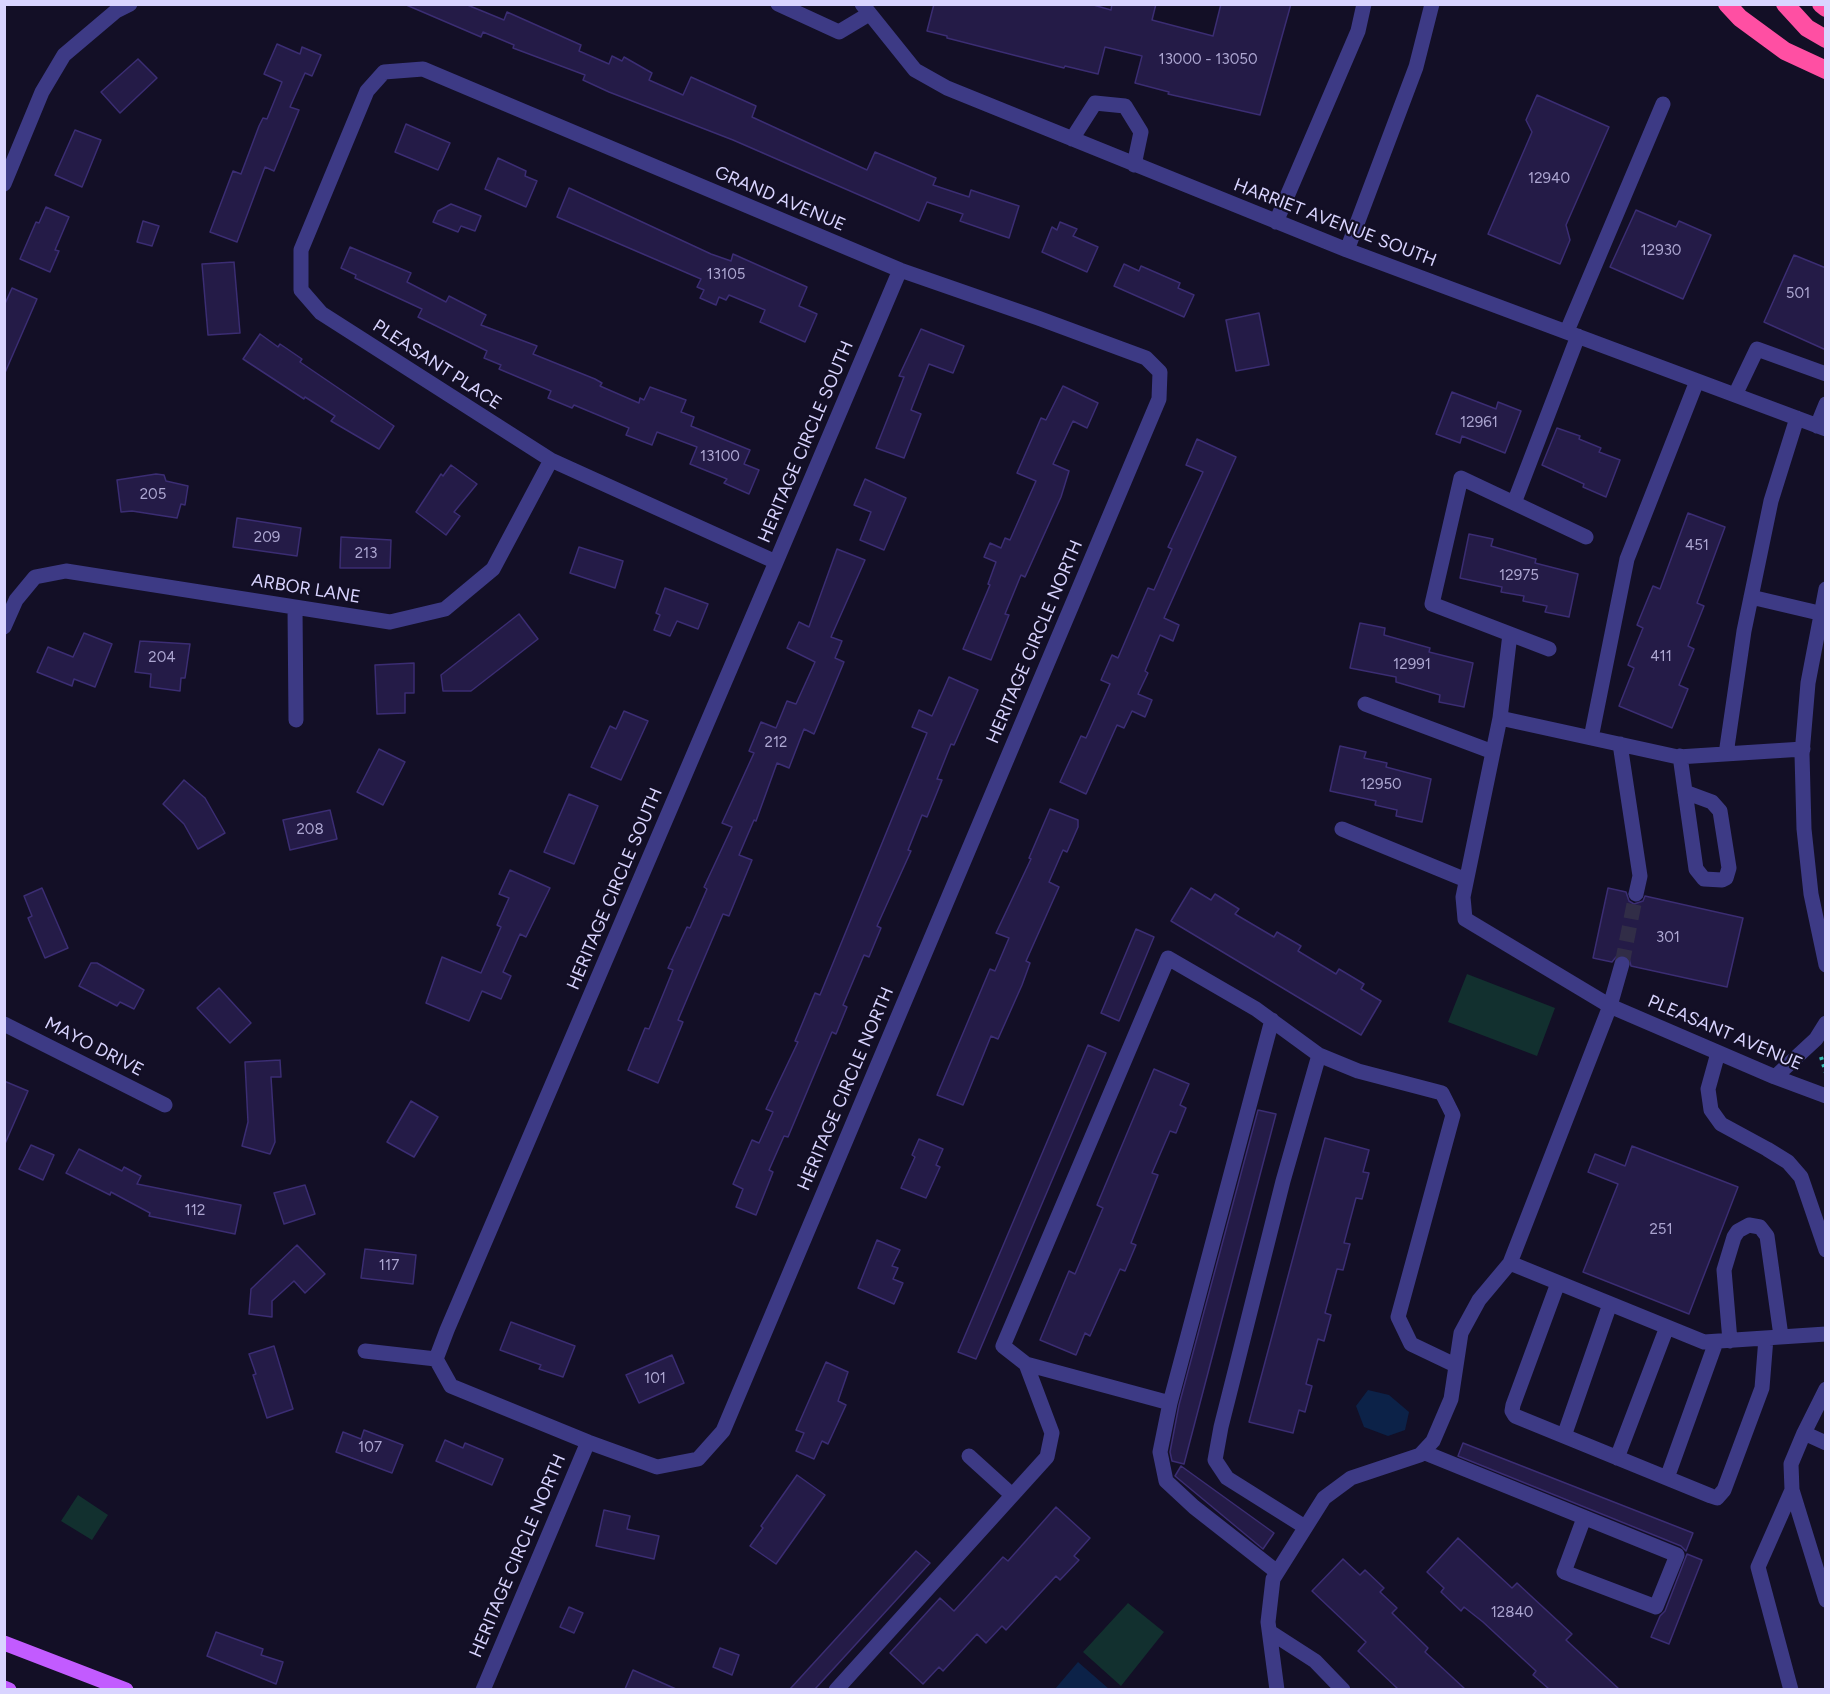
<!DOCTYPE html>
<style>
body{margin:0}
#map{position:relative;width:1830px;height:1694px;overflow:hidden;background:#130f26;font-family:Figtree,sans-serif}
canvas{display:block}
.frame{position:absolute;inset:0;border:6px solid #d9d4ff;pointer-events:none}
</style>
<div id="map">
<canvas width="1830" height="1694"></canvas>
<div class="frame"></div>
</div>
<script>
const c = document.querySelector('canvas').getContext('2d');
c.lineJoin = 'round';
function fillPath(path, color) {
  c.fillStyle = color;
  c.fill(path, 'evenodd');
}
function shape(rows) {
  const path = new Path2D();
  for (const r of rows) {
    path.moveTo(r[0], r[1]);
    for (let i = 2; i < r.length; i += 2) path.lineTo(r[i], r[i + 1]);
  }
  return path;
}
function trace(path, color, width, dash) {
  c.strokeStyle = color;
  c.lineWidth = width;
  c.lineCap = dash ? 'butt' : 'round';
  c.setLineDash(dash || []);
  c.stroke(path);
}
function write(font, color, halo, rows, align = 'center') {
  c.font = font + ' Figtree,sans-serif';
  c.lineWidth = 4.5;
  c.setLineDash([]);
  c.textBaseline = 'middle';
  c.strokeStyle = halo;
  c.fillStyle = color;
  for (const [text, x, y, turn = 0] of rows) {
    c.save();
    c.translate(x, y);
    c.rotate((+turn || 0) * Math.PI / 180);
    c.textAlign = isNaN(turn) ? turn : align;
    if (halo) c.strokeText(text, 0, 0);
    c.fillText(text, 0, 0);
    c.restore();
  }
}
fillPath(shape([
 [1467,974,1555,1008,1537,1056,1448,1022],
 [78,1495,108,1515,92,1540,61,1521],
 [1128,1603,1164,1632,1121,1686,1083,1652]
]), '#12302f');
fillPath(shape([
 [1368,1390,1389,1395,1409,1412,1405,1430,1388,1436,1364,1427,1356,1406],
 [1078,1662,1109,1689,1055,1689]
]), '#0c2248');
const building = shape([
 [404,4,465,4,504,20,507,12,581,45,579,51,609,64,612,56,622,61,624,57,652,73,649,80,683,95,691,77,756,106,752,117,867,170,875,152,936,178,933,185,969,197,971,190,1019,206,1009,238,960,221,963,214,927,202,919,221,733,140,609,92,583,80,585,75,513,48,514,45,483,32,481,37,404,4],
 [934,4,1090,4,1111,10,1112,4,1156,4,1152,20,1213,36,1221,4,1291,4,1260,115,1168,94,1169,92,1135,83,1142,56,1105,47,1098,74,1065,66,1064,68,947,38,947,36,927,31,934,4],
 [277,44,300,54,302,47,321,55,312,76,305,73,290,107,299,110,274,171,265,167,237,242,210,232,233,171,241,174,259,126,263,118,267,119,282,82,264,74,277,44],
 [138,59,157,78,120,113,101,92,138,59],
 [1537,95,1609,127,1566,225,1570,240,1560,264,1488,234,1532,132,1526,120,1537,95],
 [406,124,450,143,438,170,395,152,406,124],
 [75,130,101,140,82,187,55,175,75,130],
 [498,158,526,171,525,176,537,181,526,207,485,189,498,158],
 [569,188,711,254,731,261,733,254,807,287,799,306,817,314,805,342,760,322,765,310,729,295,726,300,719,297,716,305,700,298,704,290,697,287,701,279,557,217,569,188],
 [451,204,481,216,475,231,461,226,458,232,433,222,438,211,451,204],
 [46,207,69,217,55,250,59,251,50,272,20,259,36,222,39,223,46,207],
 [1636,210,1676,227,1679,221,1711,235,1683,299,1610,267,1636,210],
 [143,221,159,226,152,246,137,242,143,221],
 [1060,222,1077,229,1073,236,1098,247,1087,272,1042,252,1052,227,1057,230,1060,222],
 [350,247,411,273,407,282,446,302,449,296,486,315,481,325,537,346,533,354,595,379,602,383,600,386,639,403,640,398,644,400,650,387,686,400,681,412,694,417,691,426,750,450,744,464,759,470,749,494,724,483,727,479,690,464,697,447,657,432,652,445,626,435,629,428,574,405,572,408,548,398,551,391,499,369,501,365,484,358,487,351,418,317,422,309,355,278,356,275,341,268,350,247],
 [1794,255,1826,268,1826,350,1764,322,1794,255],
 [234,262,240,333,208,335,202,264,234,262],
 [1124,264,1139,271,1141,266,1180,283,1178,288,1194,295,1184,317,1114,286,1124,264],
 [12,288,37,299,4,375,4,306,12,288],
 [1259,313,1269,365,1236,371,1226,320,1259,313],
 [921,329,964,346,953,373,929,364,911,410,921,414,904,458,876,448,904,377,899,376,921,329],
 [260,334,278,347,280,344,302,359,300,362,394,426,379,449,331,421,335,416,305,397,304,399,243,359,260,334],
 [1063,386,1098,403,1087,428,1073,421,1053,464,1069,471,1061,497,1025,577,1021,575,1005,614,1009,615,991,660,963,649,990,585,988,584,996,562,984,557,990,543,1001,548,1005,538,1010,540,1036,481,1017,473,1041,418,1046,420,1063,386],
 [1452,392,1496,409,1498,402,1521,411,1505,453,1462,436,1460,443,1436,434,1452,392],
 [1557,428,1580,436,1579,439,1601,448,1599,452,1620,460,1606,497,1583,487,1584,484,1542,465,1557,428],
 [1197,439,1236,457,1164,618,1179,625,1173,641,1160,635,1145,671,1148,673,1138,694,1152,700,1145,717,1132,711,1124,728,1117,725,1086,794,1060,782,1081,736,1086,738,1110,684,1101,680,1112,655,1118,658,1148,588,1154,590,1172,549,1168,547,1203,472,1186,465,1197,439],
 [451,465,477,484,454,512,460,516,446,535,416,512,441,474,443,476,451,465],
 [156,474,164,475,166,481,188,486,185,505,181,504,177,518,132,511,121,512,117,480,156,474],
 [865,479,906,498,884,550,860,540,871,512,854,505,865,479],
 [1688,513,1725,527,1697,603,1704,606,1688,646,1694,649,1679,685,1688,689,1672,728,1619,706,1634,668,1628,665,1643,628,1637,625,1653,586,1660,589,1688,513],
 [237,518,301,528,297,556,233,547,237,518],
 [1469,534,1493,539,1491,546,1536,559,1535,563,1578,574,1569,617,1545,612,1547,606,1523,601,1524,596,1501,592,1502,587,1460,578,1469,534],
 [341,537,391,540,390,568,340,568,341,537],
 [579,547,623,561,615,588,570,573,579,547],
 [837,549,865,560,831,637,842,641,835,658,844,662,814,734,804,729,789,768,777,763,756,821,754,820,739,855,752,860,729,916,723,914,678,1020,683,1022,658,1083,628,1070,645,1028,649,1029,673,970,668,968,687,927,690,928,707,889,704,887,732,827,722,823,754,753,749,751,761,722,776,728,787,701,796,704,815,662,787,648,799,622,809,627,837,549],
 [665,588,708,604,698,629,677,621,670,636,654,630,660,615,656,613,665,588],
 [519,614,538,639,471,691,443,691,441,675,519,614],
 [1360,623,1385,628,1384,635,1430,648,1429,652,1473,663,1464,707,1439,702,1440,695,1396,682,1396,677,1350,668,1360,623],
 [84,633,112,644,95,687,74,679,72,686,37,672,48,647,73,657,84,633],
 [140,641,190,644,185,678,181,678,180,691,150,687,151,674,135,672,140,641],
 [414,663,414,693,405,693,405,713,377,714,375,665,414,663],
 [949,677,978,690,954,745,951,744,937,779,942,780,927,817,922,815,908,850,911,851,877,926,881,928,869,957,864,955,843,1005,847,1007,836,1034,832,1032,788,1137,784,1136,769,1170,773,1172,756,1215,736,1207,743,1189,733,1184,752,1140,759,1143,773,1112,766,1109,798,1042,795,1041,815,993,820,995,927,733,912,727,919,710,932,716,949,677],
 [624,711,648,721,621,780,591,767,610,726,616,729,624,711],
 [1340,746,1366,752,1364,758,1387,763,1386,767,1431,779,1422,822,1396,816,1397,810,1375,805,1376,801,1330,791,1340,746],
 [379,749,405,762,383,805,357,792,379,749],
 [184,780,205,798,225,833,198,849,184,824,163,804,184,780],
 [569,794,598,806,574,864,544,852,569,794],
 [1050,809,1078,820,1078,827,1067,852,1063,850,1049,882,1059,887,1026,961,1030,963,1022,985,998,1039,991,1036,963,1105,937,1095,990,969,995,971,1009,938,996,933,1031,859,1029,858,1050,809],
 [330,810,337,839,290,850,283,820,330,810],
 [510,870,550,888,526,937,520,934,503,972,511,976,501,999,482,991,469,1021,426,1003,442,957,481,973,501,927,497,925,509,898,499,894,510,870],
 [42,888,68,948,45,958,28,918,32,916,24,896,42,888],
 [1191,888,1211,900,1215,894,1239,909,1235,914,1274,937,1277,932,1301,946,1298,951,1336,974,1339,969,1364,984,1361,989,1381,1001,1361,1035,1171,921,1191,888],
 [1608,888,1626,892,1629,901,1634,904,1643,901,1645,896,1743,918,1727,987,1631,966,1629,958,1624,955,1616,957,1612,962,1593,958,1608,888],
 [1136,929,1154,937,1119,1021,1101,1013,1136,929],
 [91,963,97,963,144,990,134,1009,120,1002,117,1006,79,986,91,963],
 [219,988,251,1023,230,1043,197,1008,219,988],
 [1088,1045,1106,1053,976,1359,958,1352,1088,1045],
 [280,1060,281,1077,271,1077,275,1142,270,1154,242,1146,248,1122,245,1062,280,1060],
 [1154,1069,1189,1084,1180,1105,1186,1108,1176,1133,1170,1131,1152,1173,1158,1175,1131,1243,1136,1245,1125,1271,1120,1269,1090,1336,1085,1333,1076,1355,1040,1340,1069,1271,1075,1274,1103,1208,1097,1205,1154,1069],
 [4,1081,28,1091,4,1146,4,1081],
 [411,1101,438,1117,414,1157,387,1142,411,1101],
 [1258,1110,1276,1114,1184,1464,1172,1461,1170,1452,1179,1405,1258,1110],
 [1325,1138,1369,1150,1363,1172,1369,1173,1362,1199,1356,1198,1344,1243,1350,1244,1343,1270,1337,1269,1325,1313,1331,1315,1324,1341,1318,1339,1306,1384,1312,1386,1305,1412,1299,1410,1293,1433,1249,1422,1325,1138],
 [919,1139,943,1149,936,1165,940,1167,926,1198,901,1188,915,1157,912,1155,919,1139],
 [31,1145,54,1155,43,1180,19,1169,31,1145],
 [1632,1146,1738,1187,1689,1314,1583,1272,1618,1184,1588,1172,1595,1154,1625,1166,1632,1146],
 [79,1149,122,1171,124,1167,141,1176,137,1184,241,1205,235,1234,149,1216,150,1213,111,1192,110,1195,66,1173,79,1149],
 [305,1185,315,1214,284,1224,274,1193,305,1185],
 [877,1240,900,1250,892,1266,898,1268,893,1279,903,1283,894,1304,858,1288,877,1240],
 [297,1245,325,1274,305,1293,294,1281,272,1301,272,1317,249,1314,251,1289,297,1245],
 [365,1249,416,1255,413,1284,361,1278,365,1249],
 [511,1322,575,1346,563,1377,539,1369,541,1365,500,1350,511,1322],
 [274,1346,293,1409,267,1418,253,1375,256,1374,249,1354,274,1346],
 [672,1355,684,1383,639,1403,626,1375,672,1355],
 [826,1362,848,1372,838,1401,846,1405,828,1444,822,1441,814,1459,796,1451,804,1433,796,1430,826,1362],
 [364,1430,403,1445,392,1473,336,1452,343,1432,361,1439,364,1430],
 [445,1440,463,1448,465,1443,503,1459,492,1485,436,1461,445,1440],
 [1463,1443,1693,1533,1686,1551,1681,1546,1458,1456,1463,1443],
 [1181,1466,1274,1533,1263,1549,1175,1476,1181,1466],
 [797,1475,825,1495,776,1564,750,1546,763,1528,761,1526,797,1475],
 [1056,1507,1090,1538,1074,1556,1079,1560,1060,1580,1056,1576,1006,1630,1002,1626,986,1643,977,1634,943,1671,939,1667,923,1684,890,1653,940,1598,954,1611,1003,1557,1008,1561,1056,1507],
 [604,1510,630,1516,627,1529,659,1536,654,1559,596,1546,604,1510],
 [1458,1538,1512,1588,1517,1583,1572,1634,1566,1640,1619,1689,1549,1689,1533,1675,1536,1671,1483,1622,1464,1607,1461,1611,1441,1592,1444,1588,1427,1572,1458,1538],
 [916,1551,930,1563,815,1689,790,1689,916,1551],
 [1687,1554,1702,1560,1669,1644,1651,1637,1660,1616,1665,1611,1687,1554],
 [1343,1559,1360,1575,1365,1570,1384,1588,1380,1592,1397,1608,1392,1613,1428,1648,1425,1652,1465,1689,1398,1689,1358,1651,1366,1642,1312,1591,1343,1559],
 [569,1607,583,1613,574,1633,560,1627,569,1607],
 [216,1632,263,1649,261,1655,283,1662,276,1684,207,1656,216,1632],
 [720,1648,739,1655,732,1675,713,1667,720,1648],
 [633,1670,676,1689,625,1689,633,1670]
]);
fillPath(building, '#241b47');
trace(building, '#3b2d73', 1.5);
trace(shape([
 [1622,964,1636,894]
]), '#312d47', 15, [15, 8]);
trace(shape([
 [1821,1057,1826,1073]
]), '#2fb8b0', 4, [3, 4.5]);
trace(shape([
 [778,4,839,32,869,14],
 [862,4,915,70,947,88,1347,250,1826,429],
 [1072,139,1095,103,1125,106,1141,132,1134,165],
 [4,184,42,92,64,55,116,11,130,4],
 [1276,222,1358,31,1364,4],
 [1347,250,1416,67,1432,4],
 [1567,331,1663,104],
 [1578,336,1514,503,1461,478,1432,604,1510,634,1500,718,1678,757,1803,749],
 [1735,395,1757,349,1826,374],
 [1817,426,1826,404],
 [1514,503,1586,537],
 [776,562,551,460,321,313,301,290,301,250,367,91,384,72,423,69,900,270,1038,318,1146,358,1160,372,1159,399,723,1431,698,1459,657,1467,588,1442,451,1386,436,1359,447,1330,776,562,900,270],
 [1826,589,1808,683,1802,754,1804,829,1811,894,1826,965],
 [1751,597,1819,613],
 [295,608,296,720],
 [4,627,16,600,35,577,66,571,390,622,445,609,493,569,551,460],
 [1510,634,1549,649],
 [1365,704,1493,752],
 [1500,718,1463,897,1465,919,1610,1006,1775,1077,1826,1096],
 [1591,738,1627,559,1697,381],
 [1620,744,1640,876,1636,894],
 [1726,754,1744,631,1771,501,1797,418],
 [1680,756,1696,869,1704,879,1722,880,1726,878,1729,868,1720,811,1712,802,1685,792],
 [1342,829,1466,880],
 [1272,1020,1170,1403,1160,1452,1166,1481,1194,1507,1277,1572],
 [4,1024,165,1105],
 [1718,1053,1708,1089,1711,1110,1721,1124,1767,1149,1788,1162,1801,1177,1826,1250],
 [1775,1077,1816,1039,1826,1023],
 [1510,1263,1704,1342,1826,1334],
 [1558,1283,1513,1405,1512,1411,1515,1416,1711,1496,1717,1498,1724,1490,1762,1388,1766,1338],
 [1730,1341,1724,1270,1734,1237,1738,1231,1749,1225,1760,1227,1767,1236,1781,1336],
 [365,1351,436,1359],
 [1026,1364,1170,1403],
 [1826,1389,1804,1433,1826,1443],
 [1804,1433,1791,1464,1792,1490,1826,1600],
 [1564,1436,1610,1304],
 [1423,1452,1677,1555,1656,1607,1564,1572,1584,1518],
 [969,1456,1012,1495],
 [1617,1458,1667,1327],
 [1667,1478,1716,1342],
 [1305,1527,1227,1478,1215,1460,1221,1427,1283,1181,1319,1055],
 [1270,1632,1315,1661,1343,1690],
 [483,1690,588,1442],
 [836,1690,1047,1457,1052,1433,1026,1364,1003,1346,1168,958,1256,1009,1319,1055,1358,1071,1442,1093,1453,1115,1398,1317,1411,1344,1455,1365],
 [1277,1690,1268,1622,1273,1579,1324,1498,1351,1478,1420,1455,1433,1441,1451,1399,1461,1333,1479,1300,1510,1263,1610,1006,1622,964],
 [1791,1690,1758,1567,1792,1490]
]), '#3d3a85', 15);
trace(shape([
 [4,1643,126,1690],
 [4,1688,9,1690]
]), '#c25bff', 15);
trace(shape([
 [1727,4,1740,18,1785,51,1826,70],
 [1785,4,1807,28,1826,39],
 [1821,4,1826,8]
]), '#ff4fa3', 18);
write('15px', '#aca6d1', null, [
 ["13000 - 13050",1208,60],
 ["12940",1549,179],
 ["12930",1661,251],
 ["13105",726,275],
 ["501",1798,294],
 ["12961",1479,423],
 ["13100",720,457],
 ["205",153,495],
 ["209",267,538],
 ["451",1697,546],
 ["213",366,554],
 ["12975",1519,576],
 ["411",1661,657],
 ["204",162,658],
 ["12991",1412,665],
 ["212",776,743],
 ["12950",1381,785],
 ["208",310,830],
 ["301",1668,938],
 ["112",195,1211],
 ["251",1661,1230],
 ["117",389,1266],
 ["101",655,1379],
 ["107",370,1448],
 ["12840",1512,1613]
]);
write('18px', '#d9d4ff', '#130f26', [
 ["GRAND AVENUE",780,199,23],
 ["HARRIET AVENUE SOUTH",1335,223,21],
 ["PLEASANT PLACE",437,365,33],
 ["HERITAGE CIRCLE SOUTH",806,442,-67],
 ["ARBOR LANE",306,589,9],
 ["HERITAGE CIRCLE NORTH",1035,642,-67],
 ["HERITAGE CIRCLE SOUTH",615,889,-67],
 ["PLEASANT AVENUE",1725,1033,23],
 ["MAYO DRIVE",94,1047,27],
 ["HERITAGE CIRCLE NORTH",846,1089,-67],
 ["HERITAGE CIRCLE NORTH",518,1556,-67]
]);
</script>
